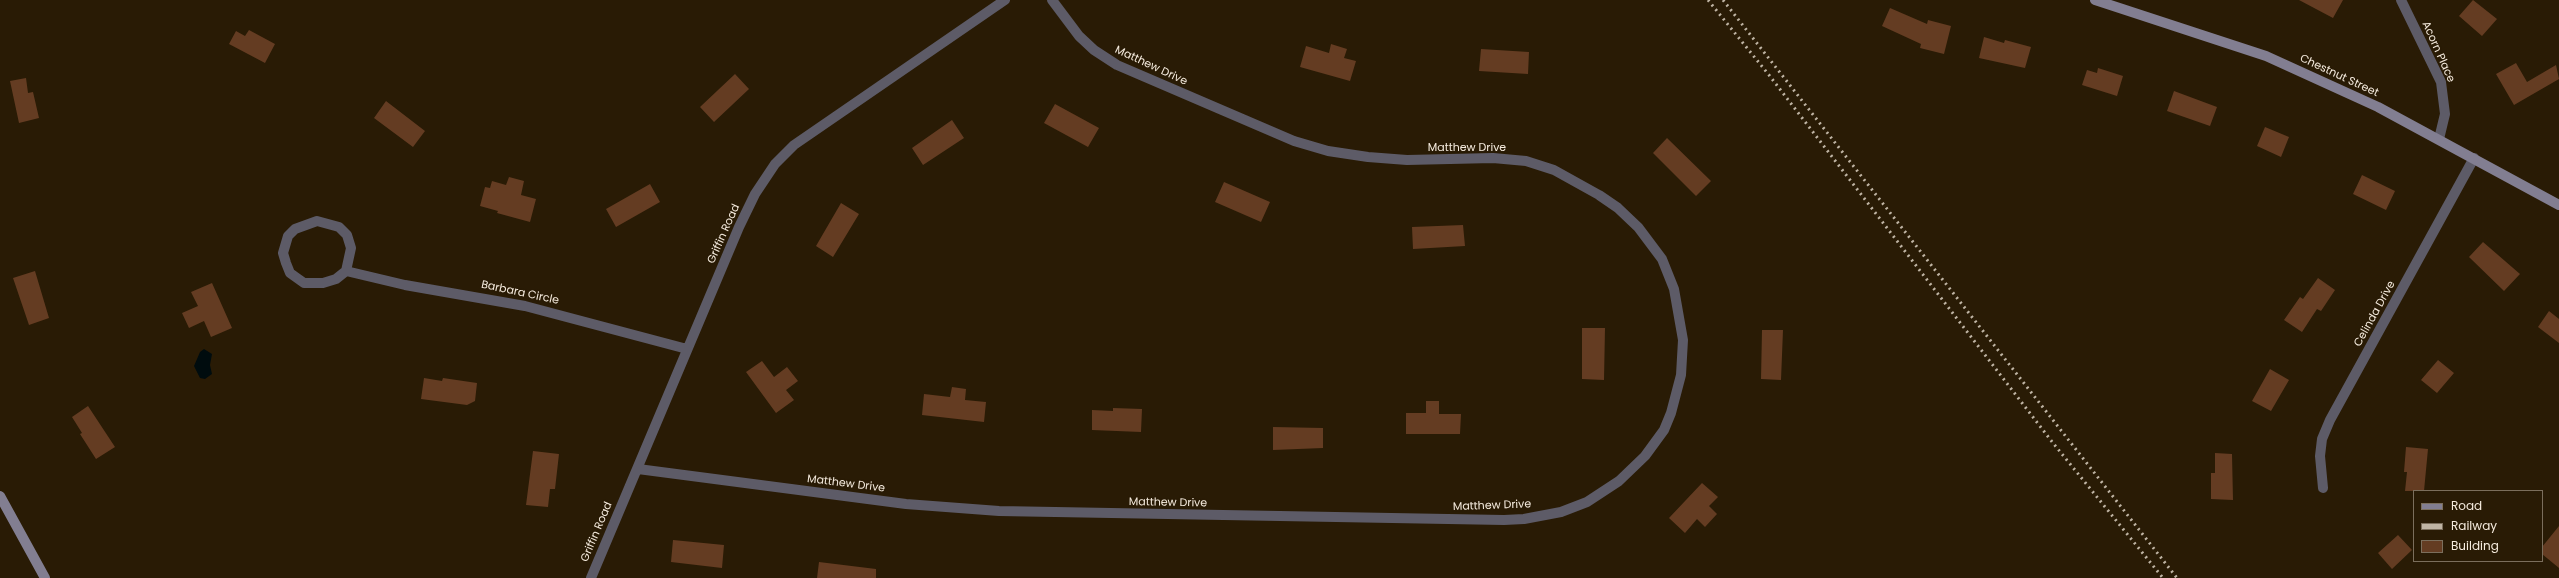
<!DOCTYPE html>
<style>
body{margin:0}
#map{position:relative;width:2559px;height:578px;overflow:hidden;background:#291b05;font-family:Poppins,sans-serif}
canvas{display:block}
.legend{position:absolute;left:2413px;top:490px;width:130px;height:72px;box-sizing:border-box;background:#291b05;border:1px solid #7b6e5c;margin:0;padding:5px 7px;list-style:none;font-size:12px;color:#f5ebde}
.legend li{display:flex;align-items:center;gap:8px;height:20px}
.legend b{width:20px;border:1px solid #7b6e5c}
</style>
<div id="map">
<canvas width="2559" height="578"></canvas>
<ul class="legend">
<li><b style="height:5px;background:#827e91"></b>Road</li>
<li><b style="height:5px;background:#bfb4a4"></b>Railway</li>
<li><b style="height:11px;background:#643c22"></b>Building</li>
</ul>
</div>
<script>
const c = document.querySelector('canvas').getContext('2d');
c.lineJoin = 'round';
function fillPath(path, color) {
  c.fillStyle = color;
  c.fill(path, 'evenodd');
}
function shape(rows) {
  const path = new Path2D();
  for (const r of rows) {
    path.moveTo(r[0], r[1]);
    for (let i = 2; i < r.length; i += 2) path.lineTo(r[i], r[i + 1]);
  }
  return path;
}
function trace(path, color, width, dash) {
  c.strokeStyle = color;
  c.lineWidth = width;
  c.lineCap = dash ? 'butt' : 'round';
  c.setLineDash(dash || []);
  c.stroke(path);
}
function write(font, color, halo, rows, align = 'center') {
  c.font = font + ' Poppins,sans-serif';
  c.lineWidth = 3;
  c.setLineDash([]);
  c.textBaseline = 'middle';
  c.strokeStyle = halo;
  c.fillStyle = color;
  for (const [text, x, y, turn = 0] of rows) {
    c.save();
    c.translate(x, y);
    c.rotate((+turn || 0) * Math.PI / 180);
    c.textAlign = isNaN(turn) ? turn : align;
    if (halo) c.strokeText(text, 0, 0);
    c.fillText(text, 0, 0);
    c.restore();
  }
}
fillPath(shape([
 [204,349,212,354,210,365,212,374,205,379,200,378,194,366,200,352]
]), '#000c0e');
fillPath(shape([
 [2299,0,2343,0,2333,18],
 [2473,0,2497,19,2482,36,2459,16],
 [1890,8,1927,24,1928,20,1951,26,1944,54,1920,48,1921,44,1882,26],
 [249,30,275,44,265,63,229,44,236,31,245,36],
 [1984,37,2004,43,2005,40,2031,47,2025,68,1979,58],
 [1331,44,1347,49,1344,58,1356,61,1350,81,1300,67,1306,46,1329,53],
 [1481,49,1529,52,1528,74,1479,71],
 [2516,63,2527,82,2556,65,2559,79,2514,105,2496,74],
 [2098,68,2123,76,2117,96,2082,85,2087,70,2097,73],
 [735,74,749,89,714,122,700,107],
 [26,78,28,93,33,92,39,118,19,123,10,81],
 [2174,91,2217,107,2210,126,2167,111],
 [386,101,425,131,413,147,374,118],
 [1055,104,1099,128,1088,147,1044,123],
 [952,120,964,138,923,165,912,148],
 [2265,127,2289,137,2281,157,2257,146],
 [1667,138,1711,181,1696,196,1653,153],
 [2362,175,2395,191,2386,210,2353,194],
 [509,177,524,181,521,195,536,199,530,222,497,213,498,211,480,206,485,187,490,188,492,181,506,185],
 [1224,182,1270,202,1261,222,1215,202],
 [650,184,660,202,616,227,606,209],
 [841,203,859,214,833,257,816,246],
 [1463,225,1465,246,1413,249,1412,227],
 [2483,242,2520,274,2504,291,2469,257],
 [35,271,49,318,29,325,13,278],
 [2318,278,2335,290,2321,311,2317,309,2302,332,2284,320,2300,297,2303,299],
 [212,283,232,328,211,337,204,321,189,328,182,313,198,306,191,292],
 [2549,311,2559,319,2559,343,2538,327],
 [1582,328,1605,328,1604,380,1582,379],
 [1762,330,1783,330,1781,380,1761,379],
 [2438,360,2454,373,2437,393,2421,380],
 [762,361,774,377,787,367,798,381,786,390,794,400,776,413,746,372],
 [2270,369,2289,380,2271,411,2252,401],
 [424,378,442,381,443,378,477,383,475,401,467,405,421,399],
 [952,387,966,389,965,400,986,402,984,422,922,415,924,394,950,397],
 [1426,401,1439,401,1439,414,1461,414,1460,434,1406,434,1406,413,1426,413],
 [88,406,115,447,96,459,80,434,82,433,72,417],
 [1113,408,1142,409,1141,432,1092,430,1092,410,1113,411],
 [1273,427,1323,428,1323,448,1273,450],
 [2406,447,2428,449,2424,491,2405,491,2407,472,2404,472],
 [533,451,559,454,555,489,550,489,548,507,526,505],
 [2215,453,2232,454,2233,500,2211,499,2211,473,2215,473],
 [1702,483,1718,497,1709,506,1717,514,1705,527,1697,519,1685,533,1669,518],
 [2559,526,2559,568,2542,554,2542,547],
 [2398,535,2412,550,2392,569,2378,553],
 [673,540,724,545,722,568,671,562],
 [819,562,876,569,876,578,817,578]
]), '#643c22');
trace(shape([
 [2401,0,2441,82,2445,114,2439,139],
 [346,271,351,248,347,235,339,227,317,221,295,229,288,236,283,253,286,263,290,273,304,283,323,283,336,279,346,271,405,285,525,306,687,349],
 [638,469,906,504,999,511,1504,520,1524,519,1561,512,1587,502,1619,481,1645,456,1664,430,1671,413,1681,375,1683,340,1674,289,1662,259,1638,227,1618,208,1599,195,1554,170,1526,161,1493,158,1407,160,1368,157,1328,151,1294,141,1117,65,1094,50,1079,36,1052,0],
 [2323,488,2320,456,2322,439,2330,420,2474,158],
 [591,578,739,227,755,194,775,164,794,145,1005,0]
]), '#5d5b67', 10);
trace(shape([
 [2095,0,2266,56,2378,107,2559,205],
 [0,496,45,578]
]), '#827e91', 10);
trace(shape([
 [1708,0,1769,75,2053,443,2163,578],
 [1723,0,2177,578]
]), '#bfb4a4', 3, [2, 4]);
write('11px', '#f5ebde', '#291b05', [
 ["Acorn Place",2438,52,66],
 ["Matthew Drive",1151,66,25],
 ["Chestnut Street",2339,76,25],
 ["Matthew Drive",1467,148],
 ["Griffin Road",724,234,-66],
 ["Barbara Circle",520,293,12],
 ["Celinda Drive",2375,314,-61],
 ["Matthew Drive",846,484,7],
 ["Matthew Drive",1168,503,1],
 ["Matthew Drive",1492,506,-2],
 ["Griffin Road",597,532,-67]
]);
</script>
